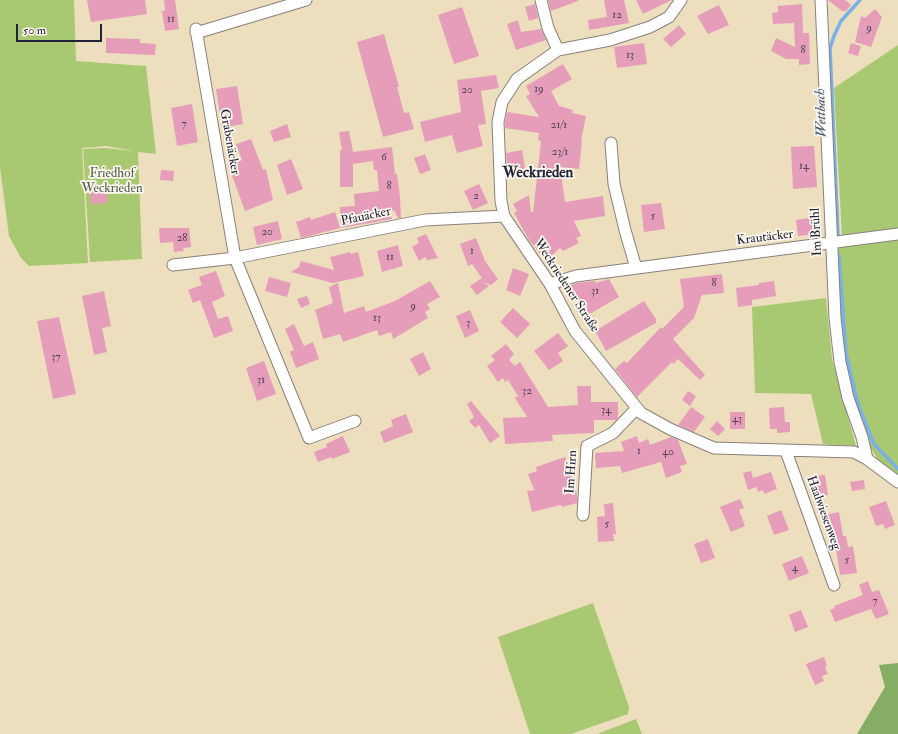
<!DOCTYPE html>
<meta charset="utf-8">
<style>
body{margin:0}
#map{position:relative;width:898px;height:734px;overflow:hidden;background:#eddfbe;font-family:"IM FELL Double Pica",serif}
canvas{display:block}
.scale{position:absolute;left:16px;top:24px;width:86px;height:18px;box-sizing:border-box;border:2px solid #22223b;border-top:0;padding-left:5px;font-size:12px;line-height:14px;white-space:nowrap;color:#22223b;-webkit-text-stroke:3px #fbf7ec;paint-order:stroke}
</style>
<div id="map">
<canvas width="898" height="734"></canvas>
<div class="scale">50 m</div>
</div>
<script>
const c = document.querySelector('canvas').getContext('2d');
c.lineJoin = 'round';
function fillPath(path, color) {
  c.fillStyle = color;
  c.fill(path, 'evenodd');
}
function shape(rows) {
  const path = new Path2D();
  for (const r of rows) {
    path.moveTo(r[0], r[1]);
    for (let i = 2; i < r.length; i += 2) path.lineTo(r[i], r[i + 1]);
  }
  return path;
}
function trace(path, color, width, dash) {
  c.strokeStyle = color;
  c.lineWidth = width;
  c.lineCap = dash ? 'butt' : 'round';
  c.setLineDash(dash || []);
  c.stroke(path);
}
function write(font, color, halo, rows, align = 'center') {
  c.font = font + ' "IM FELL Double Pica",serif';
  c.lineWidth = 3.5;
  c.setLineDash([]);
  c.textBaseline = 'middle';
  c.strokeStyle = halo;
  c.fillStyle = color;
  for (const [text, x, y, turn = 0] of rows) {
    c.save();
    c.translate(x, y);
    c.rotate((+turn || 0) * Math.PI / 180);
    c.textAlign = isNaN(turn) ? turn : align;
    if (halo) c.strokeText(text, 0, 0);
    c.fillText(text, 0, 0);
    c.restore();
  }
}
fillPath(shape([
 [0,0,74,0,76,61,146,66,156,154,138,152,142,259,90,262,83,149,105,148,135,151,106,146,82,148,88,263,29,266,21,258,9,236,0,167],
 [898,45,898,229,842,236,834,88],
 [898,239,898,478,881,465,867,442,845,382,833,251,842,246],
 [826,298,832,359,856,446,823,444,811,394,755,393,752,307],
 [593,603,629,707,628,714,571,734,530,734,498,637],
 [636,719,642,734,597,734]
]), '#a8c972');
fillPath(shape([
 [898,663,898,734,857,734,885,687,879,665]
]), '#86ad64');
trace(shape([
 [838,235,830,48,834,36,841,21,860,0],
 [839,255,846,354,858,404,874,444,898,469]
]), '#7ab0e8', 3.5);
fillPath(shape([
 [87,0,145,0,147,14,91,22],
 [164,0,175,0,179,29,165,31,162,11,165,11],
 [548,0,578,0,578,1,551,11],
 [604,0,624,0,629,23,589,30,588,20,607,17],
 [636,0,672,0,643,14],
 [828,0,845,0,851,5,846,11,842,11],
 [535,4,538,18,529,21,525,7],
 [802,4,803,33,809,33,810,64,799,65,799,59,786,59,771,51,776,38,795,47,794,23,773,24,772,13,778,12,778,6],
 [719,5,729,25,708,34,697,16],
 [462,7,479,56,454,64,438,15],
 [875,9,882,17,871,47,855,42,861,16,865,18],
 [518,20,521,32,541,29,546,40,516,50,507,24],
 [679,25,686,34,671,47,663,39],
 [384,34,399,87,397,87,404,113,409,112,414,129,383,137,357,42],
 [106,38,140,39,140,43,156,44,155,55,106,53],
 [644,43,647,64,617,68,614,47],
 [851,43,861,46,858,56,848,53],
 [563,64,572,79,551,91,559,106,573,110,572,113,586,116,581,140,582,141,579,169,560,167,565,202,603,196,605,216,574,221,581,236,576,238,579,243,563,251,560,248,546,261,529,240,514,213,517,211,513,204,529,195,531,212,533,212,541,141,538,140,539,133,505,128,505,124,507,112,539,117,526,96,530,94,526,86],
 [496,75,499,88,481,91,486,124,478,125,483,146,457,153,452,135,425,142,420,122,461,112,457,80],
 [237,86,243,124,222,128,216,89],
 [192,104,198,142,177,146,171,108],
 [287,124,291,137,274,142,270,131],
 [349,131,353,152,392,147,395,174,397,174,400,197,401,218,398,218,394,210,390,212,392,219,341,228,340,207,355,206,354,194,379,191,377,170,374,170,373,161,353,164,353,187,340,187,340,150,342,150,339,132],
 [251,139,263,170,266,169,273,200,245,211,228,165,242,160,236,144],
 [814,146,817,187,793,189,791,147],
 [522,150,526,174,508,176,506,153],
 [425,154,431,170,420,174,414,158],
 [291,159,303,189,287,195,277,165],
 [161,170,174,171,173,181,160,180],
 [479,184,488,203,473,210,464,191],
 [90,186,107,186,107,203,91,204],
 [661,203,665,229,644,232,641,205],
 [335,212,340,228,301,238,296,222,310,217,311,220],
 [816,217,818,234,798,236,796,220],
 [278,221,282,239,257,245,253,227],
 [159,228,189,228,191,247,183,248,184,251,174,252,173,242,160,243],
 [426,234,438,258,427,260,425,257,419,261,412,247,419,243,417,238],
 [476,238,485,261,498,279,491,285,483,282,489,286,477,295,470,286,482,278,472,264,468,266,460,244],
 [398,245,403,266,382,272,377,251],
 [350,252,351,254,358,252,364,276,333,283,291,272,299,267,301,261,334,270,330,257],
 [513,268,529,274,520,296,506,290],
 [216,271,225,296,212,302,218,319,228,316,233,331,214,338,200,300,193,303,188,290,202,285,199,277],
 [722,274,724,293,702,295,694,318,673,339,705,375,700,380,678,359,673,364,672,362,637,397,615,369,624,361,627,363,661,327,662,329,684,307,680,279],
 [269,277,291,283,287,297,265,291],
 [609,279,619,297,586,316,570,286,577,283,595,281,596,283],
 [430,281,440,297,427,304,430,309,425,312,428,318,393,339,391,332,379,336,377,330,343,342,340,334,323,339,315,310,333,303,329,287,338,283,344,313,364,306,366,312,395,301],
 [774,281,776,296,752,300,752,305,738,307,736,288,759,285,759,283],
 [104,291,111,326,102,328,107,352,94,355,82,296],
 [307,296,310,304,301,308,297,299],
 [644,301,656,319,656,323,606,351,595,331],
 [513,308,530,324,517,338,500,322],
 [470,310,479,331,465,338,456,316],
 [59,317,76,394,53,399,37,321],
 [294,324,304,346,313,342,319,359,296,368,290,352,294,350,285,329],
 [558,333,568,346,558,353,563,361,549,370,534,351],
 [506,344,514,354,509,360,515,366,520,362,548,407,578,405,577,386,591,386,591,402,618,402,618,418,616,420,594,420,594,433,552,435,553,441,505,444,503,418,527,417,515,398,518,396,508,380,505,382,503,378,498,382,487,366,495,360,491,356],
 [423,352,431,369,419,376,410,359],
 [264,361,276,394,257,401,246,368],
 [688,391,696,396,690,406,682,400],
 [471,401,480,412,500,436,490,443,479,425,475,428,469,421,474,417,467,404],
 [691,407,705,417,694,432,678,425],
 [784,407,785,422,790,422,790,432,777,433,777,429,770,429,769,408],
 [730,412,745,412,745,429,730,429],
 [406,414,413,432,384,443,380,432,393,426,391,420],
 [717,421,725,429,718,436,710,429],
 [343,436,350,452,332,459,331,457,318,462,314,452,327,447,326,444],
 [637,436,639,443,648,439,650,445,671,437,678,440,687,464,680,466,682,472,666,478,661,462,622,473,620,466,596,468,595,453,624,451,621,442],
 [565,457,577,495,577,503,562,507,561,505,532,512,527,491,534,490,528,474,537,471,536,467],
 [751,471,753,478,771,472,777,489,764,494,763,490,758,492,756,487,748,490,743,473],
 [825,475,828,495,812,497,809,477],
 [864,480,865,489,852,491,850,482],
 [740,499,744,508,739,510,745,526,731,532,720,507],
 [886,501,895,525,885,529,883,524,876,526,869,507],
 [613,503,616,534,613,534,614,541,598,542,597,517,605,516,604,504],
 [781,510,789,530,774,535,767,516],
 [839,512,843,536,846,536,848,547,853,546,857,573,840,575,836,549,833,549,831,535,827,535,824,515],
 [708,539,715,558,701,563,694,544],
 [802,556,809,573,789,581,782,564],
 [868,581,872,592,879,590,889,614,876,619,871,609,835,622,830,610,835,608,834,606,863,595,859,585],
 [801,610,808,627,795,632,789,615],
 [824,657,827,666,825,667,828,674,822,676,824,681,815,685,806,664]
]), '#e59db9');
const minor = shape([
 [541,0,548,28,558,50],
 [681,0,669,17,650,27,610,40,558,50,517,79,502,102,498,122,501,201,504,216,550,284,575,331,641,413,670,429,714,448,854,452,867,459,898,482],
 [821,0,835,318,840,362,848,398,862,437,867,459],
 [196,29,235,258,309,438,355,421],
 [196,33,306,0],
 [611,143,614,184,625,230,636,268],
 [173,265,235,258,425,220,504,216],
 [550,284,576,276,898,234],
 [786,451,834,585],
 [583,515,587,446,613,433,637,408]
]);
trace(minor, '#88807c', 13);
trace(minor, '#fff', 11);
write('11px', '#53415a', null, [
 ["12",617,16],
 ["11",171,20],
 ["9",869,29],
 ["8",803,51],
 ["13",630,56],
 ["19",539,90],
 ["20",467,91],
 ["7",184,125],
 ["21/1",559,126],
 ["23/1",560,153],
 ["6",384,158],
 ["14",804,167],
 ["8",389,187],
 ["2",476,197],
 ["5",653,217],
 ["20",267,233],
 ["28",182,239],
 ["1",472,252],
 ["11",390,258],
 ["8",714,284],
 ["31",595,292],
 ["9",413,307],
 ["13",377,319],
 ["3",468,324],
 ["37",56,358],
 ["31",261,381],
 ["32",527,392],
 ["34",606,411],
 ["43",737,420],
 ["1",639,452],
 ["40",668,453],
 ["5",607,525],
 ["5",847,561],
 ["4",795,569],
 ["7",875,602]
]);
write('13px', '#22223b', '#fbf7ec', [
 ["Grabenäcker",229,142,80],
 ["Pfauäcker",366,217,-12],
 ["Im Brühl",817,232,-93],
 ["Krautäcker",765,238,-7],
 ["Weckriedener Straße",566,286,57],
 ["Im Hirn",572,472,-86],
 ["Haalwiesenweg",823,513,70]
]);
write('13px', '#515c4e', '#fbf7ec', [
 ["Friedhof",112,174],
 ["Weckrieden",112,189]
]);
write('italic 14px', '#415478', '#fbf7ec', [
 ["Wettbach",822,113,-92]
]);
write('bold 15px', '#22223b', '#fbf7ec', [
 ["Weckrieden",538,174]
]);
</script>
